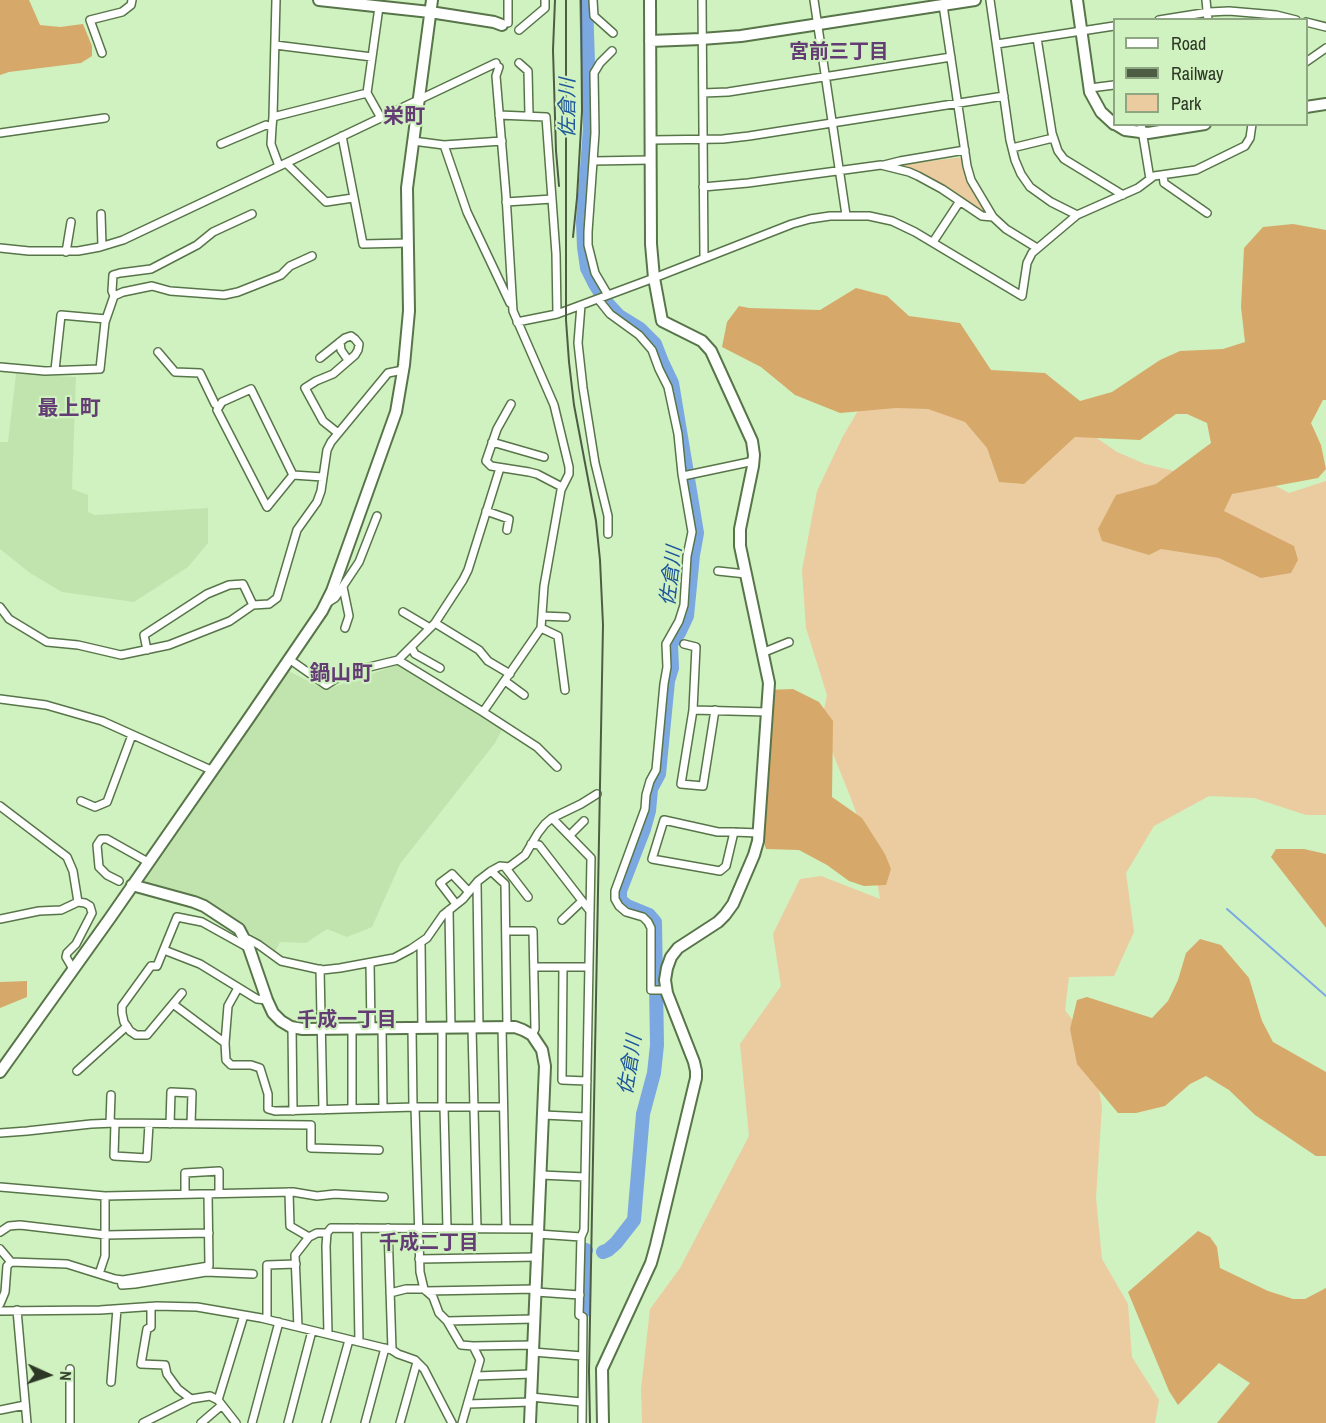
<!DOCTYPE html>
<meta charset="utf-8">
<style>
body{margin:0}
#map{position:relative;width:1326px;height:1423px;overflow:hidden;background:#d0f1c0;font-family:"Archivo Narrow",sans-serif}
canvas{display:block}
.legend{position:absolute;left:1113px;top:18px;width:195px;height:108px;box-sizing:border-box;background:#d0f1c0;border:2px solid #8ea782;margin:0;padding:8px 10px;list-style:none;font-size:18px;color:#2c3825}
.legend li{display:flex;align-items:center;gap:12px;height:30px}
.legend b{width:30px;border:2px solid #8ea782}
.north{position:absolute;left:18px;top:1345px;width:60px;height:60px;-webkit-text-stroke:4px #d0f1c0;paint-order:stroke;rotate:93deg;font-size:16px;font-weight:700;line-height:24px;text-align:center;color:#2c3825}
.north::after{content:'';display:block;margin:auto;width:21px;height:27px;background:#2c3825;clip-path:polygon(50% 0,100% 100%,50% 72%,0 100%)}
</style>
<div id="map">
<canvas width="1326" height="1423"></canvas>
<ul class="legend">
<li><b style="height:8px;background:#fff"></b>Road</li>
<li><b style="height:8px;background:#4d5d44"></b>Railway</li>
<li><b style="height:16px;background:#ebcca0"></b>Park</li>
</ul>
<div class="north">N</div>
</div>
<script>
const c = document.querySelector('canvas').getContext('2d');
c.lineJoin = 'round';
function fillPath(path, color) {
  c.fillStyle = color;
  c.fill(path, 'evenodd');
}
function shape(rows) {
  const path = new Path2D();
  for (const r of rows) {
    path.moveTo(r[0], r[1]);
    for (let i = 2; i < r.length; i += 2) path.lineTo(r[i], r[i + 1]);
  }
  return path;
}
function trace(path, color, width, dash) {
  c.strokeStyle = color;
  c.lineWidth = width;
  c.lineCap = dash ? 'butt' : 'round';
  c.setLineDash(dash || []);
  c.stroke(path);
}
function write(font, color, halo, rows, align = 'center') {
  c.font = font + ' "Archivo Narrow","Noto Sans JP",sans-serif';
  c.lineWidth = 4.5;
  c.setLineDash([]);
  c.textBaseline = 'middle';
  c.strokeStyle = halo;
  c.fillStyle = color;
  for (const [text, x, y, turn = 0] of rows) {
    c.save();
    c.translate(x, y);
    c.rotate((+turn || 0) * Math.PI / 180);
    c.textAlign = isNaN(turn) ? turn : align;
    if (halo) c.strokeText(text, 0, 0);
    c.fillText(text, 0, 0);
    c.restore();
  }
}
fillPath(shape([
 [16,374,76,377,72,489,88,495,88,512,95,515,208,508,208,543,188,567,134,602,62,592,30,573,0,549,0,442,8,442],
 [397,665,503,728,495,743,400,864,372,927,347,937,327,929,306,943,280,942,275,952,208,901,142,880,289,671,325,690]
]), '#c1e4ae');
fillPath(shape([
 [963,157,972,190,984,211,983,213,901,168,898,165],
 [868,394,1075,423,1117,452,1145,464,1199,477,1259,477,1289,493,1326,481,1326,815,1306,815,1254,798,1209,796,1154,826,1126,873,1134,932,1114,976,1069,977,1065,1010,1090,1044,1102,1106,1096,1198,1102,1259,1128,1304,1132,1357,1159,1400,1155,1423,642,1423,641,1389,650,1309,680,1268,749,1136,740,1044,781,986,773,934,800,879,821,876,880,899,873,858,850,796,821,724,827,695,806,628,802,570,817,491,843,436]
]), '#ebcca0');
fillPath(shape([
 [0,0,29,0,40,25,60,27,83,24,92,46,92,56,81,63,9,72,0,75],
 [1293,224,1326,230,1326,400,1323,400,1311,423,1321,445,1326,469,1318,478,1232,494,1224,511,1294,546,1298,560,1291,573,1261,578,1219,558,1161,549,1149,555,1102,541,1098,529,1116,495,1156,484,1211,443,1207,423,1187,414,1176,414,1140,440,1075,437,1024,484,999,482,987,448,965,422,928,409,896,408,840,413,795,395,761,367,722,347,727,322,739,306,749,308,820,310,856,288,887,296,909,316,960,323,991,370,1045,373,1080,401,1112,392,1160,360,1180,351,1223,349,1245,342,1241,307,1244,248,1263,227],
 [793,689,819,702,833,721,832,797,862,818,885,854,891,869,886,885,864,886,849,881,827,865,799,850,766,849,758,823,767,690],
 [1276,849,1304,849,1326,854,1326,928,1271,857],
 [1200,939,1221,945,1249,978,1262,1021,1273,1042,1326,1072,1326,1156,1316,1156,1255,1115,1229,1090,1206,1076,1190,1084,1165,1106,1136,1113,1118,1113,1077,1064,1070,1029,1077,1000,1087,997,1152,1018,1168,1001,1178,980,1186,953],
 [27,981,27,997,0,1008,0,982],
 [1198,1231,1210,1237,1217,1247,1220,1268,1268,1291,1293,1299,1305,1299,1326,1288,1326,1423,1217,1423,1250,1383,1219,1363,1178,1405,1169,1391,1128,1292]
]), '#d6a96a');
trace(shape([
 [1227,909,1326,996]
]), '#7ca8e1', 2);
trace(shape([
 [586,0,590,128,583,222,584,247,587,268,595,284,606,302,619,316,640,329,655,344,662,362,672,383,697,533,693,555,687,616,679,633,671,644,672,668,668,681,659,774,651,789,649,811,644,829,620,891,620,900,627,906,649,915,655,922,657,1045,654,1073,643,1114,634,1220,616,1243,608,1250,603,1252],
 [583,1312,584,1253,586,1250]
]), '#7ca8e1', 14);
const street = shape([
 [276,0,273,117,272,127,271,144,279,166],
 [508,0,508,23],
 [593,0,594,16,613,33],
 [702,0,704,258],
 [814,0,846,215],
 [990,0,1010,140,1015,160,1021,174,1030,187,1051,202,1077,215],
 [1206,0,1208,20],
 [943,5,967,166,971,180,993,217,1006,229,1037,248],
 [1159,20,1209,12,1229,11,1276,15,1296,20],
 [1306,22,1326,27],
 [519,30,545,8,545,0],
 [1037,38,1052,133,1058,151,1064,159,1123,195],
 [997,44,1114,26],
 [275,45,372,57],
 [102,53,90,20,122,12,131,5,132,0],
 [1306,62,1326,48],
 [519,63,528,71,529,115],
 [1090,88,1114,85],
 [367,93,381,118],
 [703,93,728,92,951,57],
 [499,115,546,117,556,254,557,314],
 [273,117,367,93,379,7],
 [1141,124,1150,179],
 [0,133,105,118],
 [342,136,363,244,408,243],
 [651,140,723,139,749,136,1004,96],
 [413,141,444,145,502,141],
 [221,144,266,125,272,127],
 [444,145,467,212,510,303],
 [1012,148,1053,138],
 [593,161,651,160],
 [286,163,326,202,353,198],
 [884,165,900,161,965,150],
 [1163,175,1164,183,1207,213],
 [703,187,748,183,881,165,909,172,918,176,942,189,982,216,993,217],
 [506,202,552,199],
 [101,214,102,246],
 [933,242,960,201],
 [0,248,29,251,78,251,100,247,123,240,286,163,496,63],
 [66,252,71,222],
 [608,295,595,273,588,245,588,232,595,133,594,73,600,63,612,51],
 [114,296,112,291,113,275,120,273,151,269,197,245,213,232,252,214],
 [598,299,610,314,639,335,652,350,659,369,668,387,678,434,682,474,692,532,687,556,684,605,679,621,666,644,667,667,664,684,656,770,650,781,646,795,645,809,615,891,615,899,619,906,626,912,643,917,648,922,651,928,651,990,667,990],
 [581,305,578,343,583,388,595,463,608,516,608,534],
 [517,322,557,314,654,278,792,224,810,219,830,216,869,216,892,221,915,232,1022,296,1027,263,1032,253,1077,215,1138,188,1154,176,1196,170,1245,146,1250,138,1252,124],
 [340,342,341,350,348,360],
 [158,352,175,372,200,373,215,404,219,407],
 [320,358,345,338,351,336,355,339,359,344,358,350,355,355,333,374,316,381,305,388,323,421,338,433],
 [0,367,45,371,100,369,105,322,114,296,123,292,152,286,170,291,224,295,238,292,281,275,290,266,312,256],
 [55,370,61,315,106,319],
 [511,404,497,429,486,461,491,466,529,472,537,474,562,487],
 [492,442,544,457],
 [293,475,251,389,222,402,217,410,267,507,293,475,323,477],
 [683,476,754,461],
 [486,511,509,519,507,530],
 [718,571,746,574],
 [343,587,349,616,345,628],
 [327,603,335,598,359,562,377,516],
 [0,607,9,619,47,642,78,645,121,655,169,645,230,621,253,605],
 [403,612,430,628],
 [542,616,566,617],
 [435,623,479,650,488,661,510,674],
 [541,628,558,636,565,690],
 [684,644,696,647,693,710,767,712],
 [411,647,415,654,440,668],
 [147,650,144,635,207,594,229,585,243,584,253,605,269,604,277,598,297,530,317,502,321,491,327,450,331,442,388,373,403,370],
 [762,653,789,642],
 [289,659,326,685,345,673,398,660,435,623,463,580,468,570,500,468],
 [398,660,483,712,537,747,557,767],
 [505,681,524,695],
 [0,699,46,705,102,721,211,770],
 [693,710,681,784,703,786,715,710],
 [483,712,541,628,544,586,561,490,569,474,569,467,554,405,513,311,506,195,496,76,499,67],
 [81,801,95,807,107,802,132,735],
 [0,806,67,857,73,871,78,902],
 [552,818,591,858,584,1230,581,1237],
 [734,832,726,866,720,871,652,859,664,820,718,832,734,832,758,833],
 [570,835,584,821],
 [531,844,539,845,590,911],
 [505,867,528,897],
 [491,871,505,884,507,1027],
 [119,881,107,875,99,867,97,845,101,839,107,839,148,862],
 [477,883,479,1028],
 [456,904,440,883,452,874,469,892],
 [449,910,451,1028],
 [0,919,39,911,61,910,78,902,85,903,90,906,92,913,76,944,67,953,66,957,73,969],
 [562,920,582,901],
 [506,931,533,931,535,1029,532,1035],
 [246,941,248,939,259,945,281,961,322,970,340,968,394,958,411,949,427,938,443,915,463,899,478,881,491,871,500,866,509,867,525,855,538,833,545,824,552,818,581,804,597,794],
 [421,943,422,1028],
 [164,950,200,964,257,999,267,1000],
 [370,963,371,1028],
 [535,967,589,967],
 [563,967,562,1080,587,1081],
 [320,969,323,1110],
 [238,988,228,1006,225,1043,226,1060,231,1065,251,1065,260,1068,268,1094,268,1109,275,1111,415,1107,503,1107],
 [182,993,147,1035,136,1035,130,1031,124,1022,122,1013,122,1006,151,966,157,966,177,917,202,922,247,947],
 [173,1004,225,1043],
 [292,1027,293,1111],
 [502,1027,506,1228],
 [382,1028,383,1108],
 [412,1028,413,1107],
 [442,1028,442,1107],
 [472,1028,477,1229],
 [352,1029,352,1109],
 [77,1071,127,1026],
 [415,1107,420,1272,424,1289,433,1297,439,1313,447,1321,461,1345,473,1346,480,1360,462,1423],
 [444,1107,447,1229],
 [543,1115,586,1117],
 [110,1123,111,1095],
 [115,1123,114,1156,147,1158,149,1124],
 [170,1124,171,1092,192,1093,191,1124],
 [0,1133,27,1131,91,1124,115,1123,311,1125,311,1148,379,1150],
 [541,1175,585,1177],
 [0,1187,105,1196,293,1192,317,1196,335,1194,384,1197],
 [289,1192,290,1226,309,1237],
 [185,1194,185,1173,219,1171,219,1193],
 [357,1228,359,1342],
 [0,1232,9,1226,20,1225,106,1235,209,1233],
 [538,1234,581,1237,579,1315,583,1317,582,1423],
 [0,1249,11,1262,67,1264,115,1279,123,1280,209,1266,208,1194],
 [419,1259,537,1257],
 [99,1274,105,1256,105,1196],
 [121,1280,122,1285,135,1284,206,1272,253,1274],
 [426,1291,536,1289],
 [536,1292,580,1295],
 [390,1293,406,1289,424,1289],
 [0,1304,5,1292,7,1266,11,1262],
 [151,1307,151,1327,147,1329,141,1364,165,1365,167,1374,178,1389,191,1399],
 [17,1310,27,1423],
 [0,1311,100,1310,157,1306,197,1307,261,1318,392,1350,388,1228],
 [267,1319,267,1265,296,1264],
 [447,1321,534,1319],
 [298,1327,295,1255,309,1237,317,1233,327,1233],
 [328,1334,326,1246,327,1233,331,1228,538,1229],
 [473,1346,533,1345],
 [392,1350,398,1354,415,1360,424,1369,452,1423],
 [533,1352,582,1356],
 [70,1369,70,1423],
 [476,1376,532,1374],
 [111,1382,117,1309],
 [531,1397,581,1402],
 [468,1404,531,1402],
 [0,1410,25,1405],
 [143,1423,191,1399,210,1396,218,1400],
 [201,1423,222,1405],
 [236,1423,218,1400,244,1315],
 [252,1423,279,1322],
 [288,1423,312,1331],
 [326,1423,349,1340],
 [365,1423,385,1348],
 [400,1423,417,1362]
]);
const secondary = shape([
 [319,0,430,12,494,22,502,25],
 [1077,0,1090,92,1101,112,1114,124],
 [650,41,701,39,741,36,975,0],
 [1306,107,1326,104],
 [1115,124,1125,130,1148,133,1205,124],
 [132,885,194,902,204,906,239,929,249,948,267,1000,273,1013,281,1021,291,1027,303,1029,515,1027,523,1030,532,1035,542,1050,545,1066,530,1423],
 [0,1072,110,918,249,718,322,611,332,591,396,412,404,365,409,311,407,188,432,0],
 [603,1423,602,1369,651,1263,656,1245,696,1078,696,1071,694,1062,667,993,665,980,667,968,671,957,678,948,718,922,725,915,733,904,754,855,758,841,769,683,740,546,740,529,753,466,754,455,752,441,711,351,702,341,662,321,654,278,651,244,650,0]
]);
trace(street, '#58754a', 10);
trace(secondary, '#58754a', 14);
trace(street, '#fff', 7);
trace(secondary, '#fff', 10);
trace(shape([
 [555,0,553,50,556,151,559,186],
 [566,0,566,320,569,362,574,405,596,521,600,560,603,625,589,1372,590,1423],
 [573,237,577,198,582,111,581,0]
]), '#4d5d44', 2);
write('bold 20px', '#633c74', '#d0f1c0', [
 ["宮前三丁目",839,53],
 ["千成一丁目",347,1021],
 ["千成二丁目",429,1244]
]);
write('italic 20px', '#1d569a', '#d0f1c0', [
 ["佐倉川",569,108,-90],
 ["佐倉川",672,576,-83],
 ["佐倉川",631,1065,-81]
]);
write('bold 21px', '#633c74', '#d0f1c0', [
 ["栄町",404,117],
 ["最上町",69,409],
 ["鍋山町",341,674]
]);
</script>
